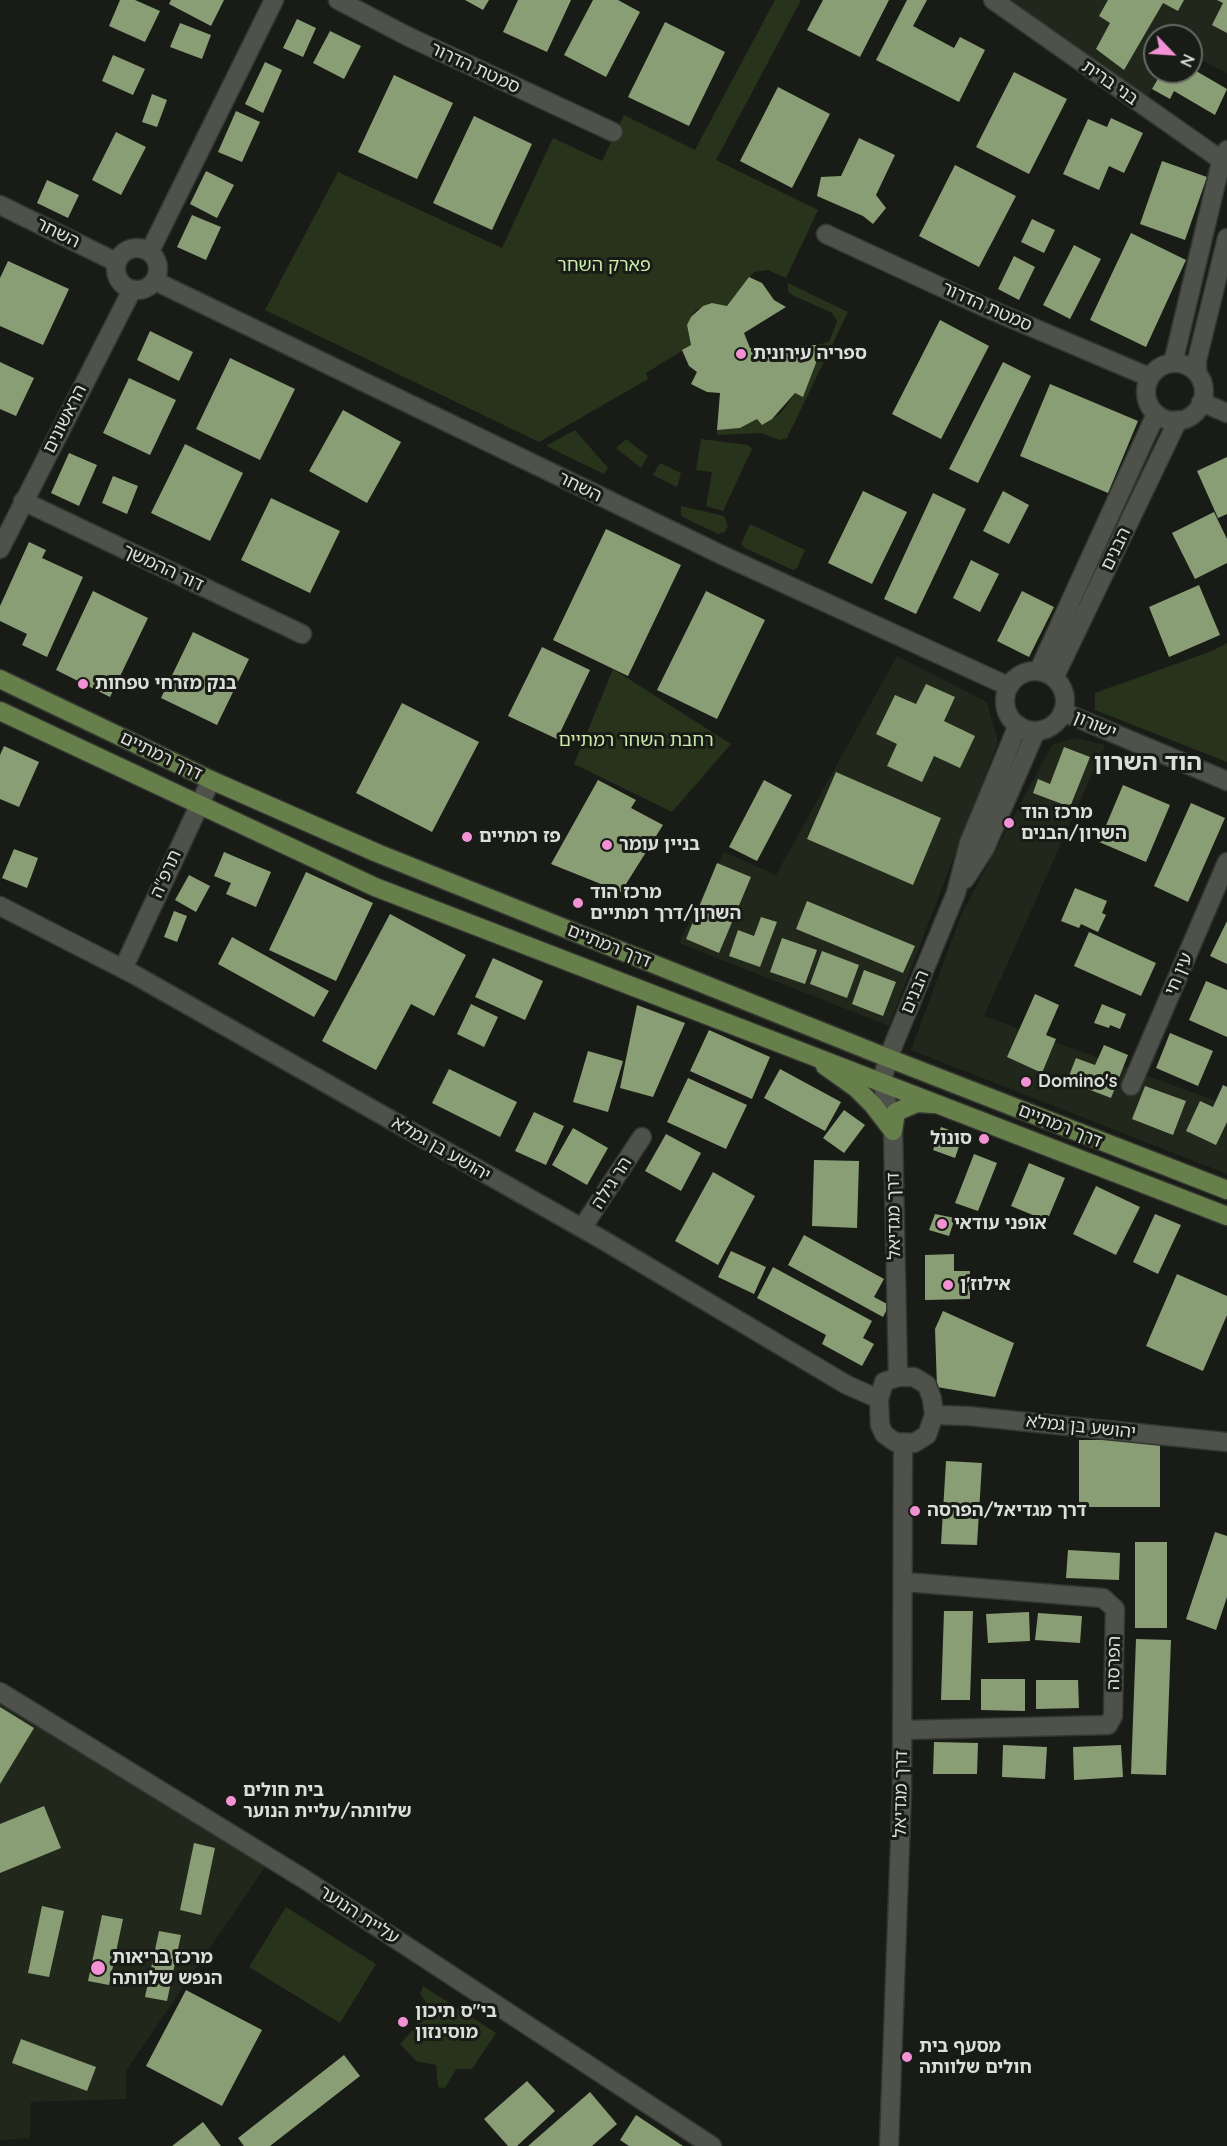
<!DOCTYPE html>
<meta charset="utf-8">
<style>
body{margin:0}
#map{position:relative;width:1227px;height:2146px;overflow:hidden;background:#191c16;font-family:Quicksand,sans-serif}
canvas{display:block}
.north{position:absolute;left:1143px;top:24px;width:60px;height:60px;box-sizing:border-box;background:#191c16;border:2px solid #676a64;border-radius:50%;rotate:115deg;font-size:16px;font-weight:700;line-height:24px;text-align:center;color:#dcdeda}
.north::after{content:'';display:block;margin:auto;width:21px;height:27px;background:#f391d5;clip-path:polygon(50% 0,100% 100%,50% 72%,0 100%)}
</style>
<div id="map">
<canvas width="1227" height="2146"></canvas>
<div class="north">N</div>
</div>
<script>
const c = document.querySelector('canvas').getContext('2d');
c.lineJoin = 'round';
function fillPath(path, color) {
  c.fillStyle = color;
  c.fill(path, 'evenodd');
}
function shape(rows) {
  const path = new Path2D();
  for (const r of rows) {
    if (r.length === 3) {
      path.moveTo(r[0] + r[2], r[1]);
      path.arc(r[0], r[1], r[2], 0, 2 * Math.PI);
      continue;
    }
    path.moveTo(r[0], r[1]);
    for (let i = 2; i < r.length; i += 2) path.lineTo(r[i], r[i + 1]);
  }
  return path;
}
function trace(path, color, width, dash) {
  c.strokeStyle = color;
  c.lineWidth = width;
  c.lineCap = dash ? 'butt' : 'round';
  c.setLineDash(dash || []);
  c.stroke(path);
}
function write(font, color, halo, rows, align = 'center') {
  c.font = font + ' Quicksand,"Noto Sans Hebrew",sans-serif';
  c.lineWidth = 6;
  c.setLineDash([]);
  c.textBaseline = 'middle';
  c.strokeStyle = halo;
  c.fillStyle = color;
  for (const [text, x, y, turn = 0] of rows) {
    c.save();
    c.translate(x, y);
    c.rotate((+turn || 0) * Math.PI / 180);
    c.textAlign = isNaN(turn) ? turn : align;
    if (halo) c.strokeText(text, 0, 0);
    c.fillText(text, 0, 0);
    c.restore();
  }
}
fillPath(shape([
 [1007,0,1227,0,1227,73,1191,55,1191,36,1155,36,1155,72,1163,72,1147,98],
 [897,656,987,702,998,742,889,1026,679,943,724,852,776,875],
 [1075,738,1105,745,984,1016,1227,1105,1227,1174,911,1050,962,913,1052,745],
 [0,1699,267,1864,126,2071,126,2099,31,2102,30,2138,0,2140]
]), '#21271b');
fillPath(shape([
 [775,0,801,0,716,160,818,210,786,278,768,270,754,272,727,306,712,303,696,310,687,325,691,345,646,373,648,379,539,442,265,310,338,172,502,248,553,138,602,161,624,115,695,150],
 [788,283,848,312,787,438,780,440,761,433,717,435,717,430,740,428,757,419,762,425,781,413,795,393,803,396,816,363,816,345,829,342,837,321,832,313,792,295,788,291],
 [575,430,608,468,604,474,546,446],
 [626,439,648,456,641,468,616,448],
 [701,439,748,445,752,449,723,511,706,506,712,472,696,470],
 [660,463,681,473,677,487,653,475],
 [681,506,724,516,728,526,725,532,718,534,681,516],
 [750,524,805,550,797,568,793,570,745,548,741,544],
 [1227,643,1227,762,1095,710,1095,693,1212,651],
 [613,669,731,744,672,812,574,764],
 [286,1907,376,1964,340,2023,249,1967],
 [423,1986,496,2033,472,2069,456,2069,445,2088,438,2087,436,2065,416,2061,400,2044,417,2025,429,2006,420,1994]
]), '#28331c');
fillPath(shape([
 [120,0,135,0,160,11,145,42,109,26],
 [171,0,224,0,211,26,169,4],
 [465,0,489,0,483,10],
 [518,0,571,0,547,52,503,32],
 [593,0,618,0,640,12,606,77,564,55],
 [823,0,889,0,860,57,807,30],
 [907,0,927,0,913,26,954,48,960,37,985,50,959,102,876,60],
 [1108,0,1184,0,1178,11,1163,3,1124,70,1096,49,1110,23,1099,16],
 [1217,0,1227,0,1227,33,1212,25,1223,3],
 [297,19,316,28,303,57,283,48],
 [665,22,725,52,689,126,628,97],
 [180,23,211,35,202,59,170,47],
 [330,31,361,46,344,79,313,63],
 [113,55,145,69,133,95,102,81],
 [265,62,282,70,263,113,245,104],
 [1191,68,1227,89,1215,115,1174,91,1170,99,1152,89,1162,72,1191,72],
 [1014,72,1067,99,1029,174,976,147],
 [394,75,453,103,417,179,358,152],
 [778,87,830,114,792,188,740,161],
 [152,94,167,100,157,127,142,122],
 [236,111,260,122,242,162,218,152],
 [474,116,532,144,492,230,433,203],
 [1111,118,1143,133,1124,173,1109,166,1099,190,1063,174,1088,119,1107,127],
 [116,132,146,147,121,195,92,180],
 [859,138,895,155,876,195,886,208,873,224,863,216,817,196,821,177,841,176],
 [1162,161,1207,177,1185,240,1140,224],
 [955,165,1016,196,979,267,919,236],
 [206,171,234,185,217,218,190,204],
 [47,180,79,195,68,218,37,203],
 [192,215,221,227,206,260,177,247],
 [1032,219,1055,230,1044,253,1021,242],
 [1131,233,1186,260,1146,347,1090,320],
 [1074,245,1101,259,1070,319,1043,305],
 [1014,256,1035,267,1019,300,998,289],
 [8,261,69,289,43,345,0,326,0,278],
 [749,277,762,283,774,300,786,307,744,333,750,348,816,345,816,363,803,397,795,393,772,419,762,425,757,419,740,428,717,430,720,393,707,392,691,384,697,372,689,366,682,350,691,345,687,325,691,317,703,306,712,303,727,306],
 [940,320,989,346,941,439,892,414],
 [150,331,193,352,179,381,137,360],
 [230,358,295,389,260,460,196,429],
 [0,362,34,378,16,416,0,409],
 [1003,362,1031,376,978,483,949,469],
 [129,378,176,400,150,455,103,433],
 [1050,384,1138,421,1108,493,1020,456],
 [343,410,401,442,367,503,309,471],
 [185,444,243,473,210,541,151,513],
 [69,453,97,465,79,506,51,493],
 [1227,457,1227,514,1218,518,1197,471],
 [113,476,138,486,127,514,102,503],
 [863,491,907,512,872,584,828,563],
 [1003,491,1029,505,1009,544,983,531],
 [933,493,966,509,916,614,884,599],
 [271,498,340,531,310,593,241,560],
 [1214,512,1227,539,1227,563,1195,579,1172,533],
 [606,529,681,565,628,676,553,640],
 [29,542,46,550,42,558,83,577,47,657,22,645,27,634,0,621,0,606],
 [971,560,999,574,980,612,953,598],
 [1199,585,1220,635,1169,657,1149,607],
 [93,591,148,618,110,697,56,670],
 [706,591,765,620,717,719,657,690],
 [1022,591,1054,607,1029,657,997,641],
 [193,632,249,659,217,725,161,698],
 [542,647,590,670,557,739,508,716],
 [926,684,955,697,944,721,975,736,960,768,934,756,922,782,887,766,897,744,876,734,895,695,916,704],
 [402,703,479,742,432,832,356,793],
 [4,746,39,762,19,807,0,799,0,755],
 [1064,747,1090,757,1070,807,1033,793,1038,779,1050,784],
 [836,772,941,818,913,885,807,839],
 [598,780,636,800,631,808,663,825,621,892,551,864],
 [764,780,792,795,757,861,729,847],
 [1123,785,1170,805,1146,862,1099,842],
 [1191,803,1225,818,1188,902,1154,886],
 [14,849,38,858,27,888,2,878],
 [224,852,271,872,256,907,226,894,231,883,214,876],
 [717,863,751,877,719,953,686,939],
 [306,872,373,903,336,981,269,950],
 [189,875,210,886,196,912,175,900],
 [1075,888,1107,901,1102,913,1106,915,1098,932,1081,924,1079,928,1061,921],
 [807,901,915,946,903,973,796,929],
 [174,911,187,916,177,942,164,937],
 [390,914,466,955,434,1016,411,1004,376,1070,322,1041],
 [761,917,777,922,760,967,729,956,738,930,754,936],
 [1227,921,1227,964,1210,956],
 [1089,932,1156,963,1141,996,1074,966],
 [232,937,329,991,314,1017,218,964],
 [782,938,817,950,805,984,770,972],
 [822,951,859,965,847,998,810,984],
 [493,958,543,981,525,1020,475,997],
 [864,970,896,982,883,1016,852,1004],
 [1206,981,1227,990,1227,1037,1189,1020],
 [1035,994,1059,1005,1046,1035,1056,1039,1042,1073,1007,1057],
 [471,1004,498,1017,484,1047,457,1034],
 [1102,1004,1126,1014,1120,1029,1110,1025,1109,1028,1094,1023],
 [637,1005,685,1023,653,1097,620,1088],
 [709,1030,770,1057,752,1099,690,1071],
 [1170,1033,1213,1051,1198,1086,1156,1068],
 [1104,1045,1128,1055,1111,1098,1067,1081,1076,1058,1095,1065],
 [588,1051,623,1061,608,1112,573,1102],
 [449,1069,517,1102,500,1137,432,1103],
 [780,1069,841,1102,825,1131,764,1098],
 [688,1078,747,1105,726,1149,667,1122],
 [1223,1085,1227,1087,1227,1122,1216,1145,1186,1131,1200,1101,1213,1107],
 [1145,1086,1186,1101,1173,1135,1132,1119],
 [844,1110,865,1125,844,1153,823,1138],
 [534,1112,564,1126,546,1165,515,1151],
 [941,1127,963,1135,955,1158,933,1150],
 [573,1128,608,1148,587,1185,552,1165],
 [666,1134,701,1153,681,1191,645,1171],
 [974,1154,997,1163,978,1211,955,1203],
 [814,1160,859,1161,857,1228,812,1226],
 [1029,1163,1065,1178,1047,1221,1011,1206],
 [713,1172,755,1196,718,1265,675,1241],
 [1096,1186,1140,1207,1116,1255,1073,1234],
 [935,1214,955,1218,949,1236,929,1230],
 [1155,1214,1181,1225,1158,1274,1133,1262],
 [804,1235,884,1279,874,1297,889,1305,883,1317,788,1265],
 [731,1251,766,1267,754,1294,718,1277],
 [954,1254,954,1271,970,1271,970,1299,925,1300,925,1255],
 [773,1267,872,1321,863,1338,874,1344,862,1366,822,1344,826,1335,757,1298],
 [1177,1274,1227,1296,1227,1315,1203,1371,1146,1346],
 [943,1311,1014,1343,995,1397,937,1387,935,1329],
 [1079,1440,1160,1440,1160,1507,1079,1507],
 [946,1461,982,1463,977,1545,941,1544],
 [1215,1532,1227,1536,1227,1597,1216,1630,1186,1619],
 [1135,1542,1167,1542,1167,1628,1135,1628],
 [1068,1550,1120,1553,1119,1580,1066,1578],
 [944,1611,973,1611,970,1700,941,1700],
 [1029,1612,1030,1641,988,1643,986,1614],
 [1038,1613,1082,1616,1080,1643,1035,1640],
 [1136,1639,1171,1640,1166,1775,1131,1774],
 [981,1679,1025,1679,1025,1711,981,1710],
 [1036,1680,1078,1680,1079,1708,1036,1709],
 [0,1707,34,1728,0,1784],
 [934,1742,978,1743,977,1774,933,1774],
 [1003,1745,1047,1747,1045,1779,1002,1777],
 [1121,1745,1123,1777,1074,1780,1073,1747],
 [44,1806,61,1848,0,1873,0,1824],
 [194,1843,215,1848,201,1915,180,1910],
 [42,1906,64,1911,49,1977,28,1973],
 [102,1915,123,1919,109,1985,88,1981],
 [159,1931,181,1935,167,2001,145,1997],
 [186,1990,262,2030,222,2106,146,2066],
 [21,2039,96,2067,87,2091,12,2063],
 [344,2055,360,2076,270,2146,244,2146,238,2138],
 [527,2081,555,2111,517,2146,508,2146,484,2119],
 [590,2092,617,2124,592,2146,528,2146],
 [636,2115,683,2146,629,2146,620,2140],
 [203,2122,221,2146,172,2146]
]), '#8a9e75');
const minor = shape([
 [338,0,407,36,613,132],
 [993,0,1227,164],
 [0,205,116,262],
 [826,234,982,306,1149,377],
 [137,269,21],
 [150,251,274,0],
 [155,281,724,556,1008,686],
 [1201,402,1227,413],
 [23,501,302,634],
 [0,549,132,290],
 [1063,712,1227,781],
 [0,906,135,975,603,1240,847,1385,879,1399],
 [123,969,211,780],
 [1131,1086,1227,862],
 [582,1228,642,1137],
 [934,1415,968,1416,1227,1442],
 [0,1692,304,1879,712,2146],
 [902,1730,1108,1725,1113,1716,1115,1609,1103,1598,905,1582]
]);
const tertiary = shape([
 [1173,363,1221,162,1227,150],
 [1175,392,29],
 [1197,373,1197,360,1227,238],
 [1039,670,1156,414],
 [1035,701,30],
 [1054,678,1178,420],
 [965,879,985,848,1036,731],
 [888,1058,956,893,969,843,1018,725]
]);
const secondary = shape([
 [888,1058,882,1081,893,1131,898,1377],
 [898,1377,914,1377,927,1385,932,1399,934,1415,927,1435,914,1443,895,1442,884,1434,880,1425,879,1399,884,1382,898,1377],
 [889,2146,902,1788,903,1443]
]);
const primary = shape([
 [0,679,211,780,377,853,888,1058,1227,1190],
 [0,711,375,887,1227,1216],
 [825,1066,856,1088,873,1105,893,1131],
 [893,1131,896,1112,917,1103,933,1104]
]);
trace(minor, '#343632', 21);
trace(tertiary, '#343632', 21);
trace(secondary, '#343632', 21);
trace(primary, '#343632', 21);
trace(minor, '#4e524b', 18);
trace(tertiary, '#4e524b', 18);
trace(secondary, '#4e524b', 18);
trace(primary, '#677f4b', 18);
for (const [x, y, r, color] of [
 [741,354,6,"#f391d5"],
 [83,684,6,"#f391d5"],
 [1009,823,6,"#f391d5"],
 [467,837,6,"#f391d5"],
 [607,845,6,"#f391d5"],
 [578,903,6,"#f391d5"],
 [1026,1082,6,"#f391d5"],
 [984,1139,6,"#f391d5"],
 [942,1224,6,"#f391d5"],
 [948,1285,6,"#f391d5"],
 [915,1511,6,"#f391d5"],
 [231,1801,6,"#f391d5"],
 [98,1968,8,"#f391d5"],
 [403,2022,6,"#f391d5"],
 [907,2057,6,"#f391d5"]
]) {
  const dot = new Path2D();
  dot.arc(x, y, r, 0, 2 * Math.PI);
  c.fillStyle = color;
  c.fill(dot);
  trace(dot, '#191c16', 2);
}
write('18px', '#dcdeda', '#191c16', [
 ["סמטת הדרור",475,68,25],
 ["בני ברית",1110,83,35],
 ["השחר",58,233,26],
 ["סמטת הדרור",987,307,24],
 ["הראשונים",65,419,-63],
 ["השחר",580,487,26],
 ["הבנים",1116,549,-64],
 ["דור ההמשך",163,568,25],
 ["ישורון",1095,725,23],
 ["דרך רמתיים",161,756,26],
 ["תרפ\"ה",166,874,-66],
 ["דרך רמתיים",609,946,22],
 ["עין חי",1179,974,-67],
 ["הבנים",915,992,-67],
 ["דרך רמתיים",1060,1126,22],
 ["יהושע בן גמלא",441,1149,30],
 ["הר גילה",612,1183,-57],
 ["דרך מגדיאל",894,1216,-91],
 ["יהושע בן גמלא",1081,1427,6],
 ["הפרסה",1114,1663,-89],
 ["דרך מגדיאל",901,1794,-89],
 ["עליית הנוער",359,1915,33]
]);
write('18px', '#caeba9', '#191c16', [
 ["פארק השחר",604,266],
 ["רחבת השחר רמתיים",636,741]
]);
write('bold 18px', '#dcdeda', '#191c16', [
 ["ספריה עירונית",753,354],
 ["בנק מזרחי טפחות",95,684],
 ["מרכז הוד",1021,813],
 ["השרון/הבנים",1021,834],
 ["פז רמתיים",479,837],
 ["בניין עומר",619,845],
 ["מרכז הוד",590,893],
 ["השרון/דרך רמתיים",590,914],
 ["Domino's",1038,1082],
 ["סונול",972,1139,"right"],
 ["אופני עודאי",954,1224],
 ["אילוז'ן",960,1285],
 ["דרך מגדיאל/הפרסה",927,1511],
 ["בית חולים",243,1791],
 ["שלוותה/עליית הנוער",243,1812],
 ["מרכז בריאות",112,1958],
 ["הנפש שלוותה",112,1979],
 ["בי\"ס תיכון",415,2012],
 ["מוסינזון",415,2033],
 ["מסעף בית",919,2047],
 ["חולים שלוותה",919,2068]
], 'left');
write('bold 24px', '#dcdeda', '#191c16', [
 ["הוד השרון",1148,763]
]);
</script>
